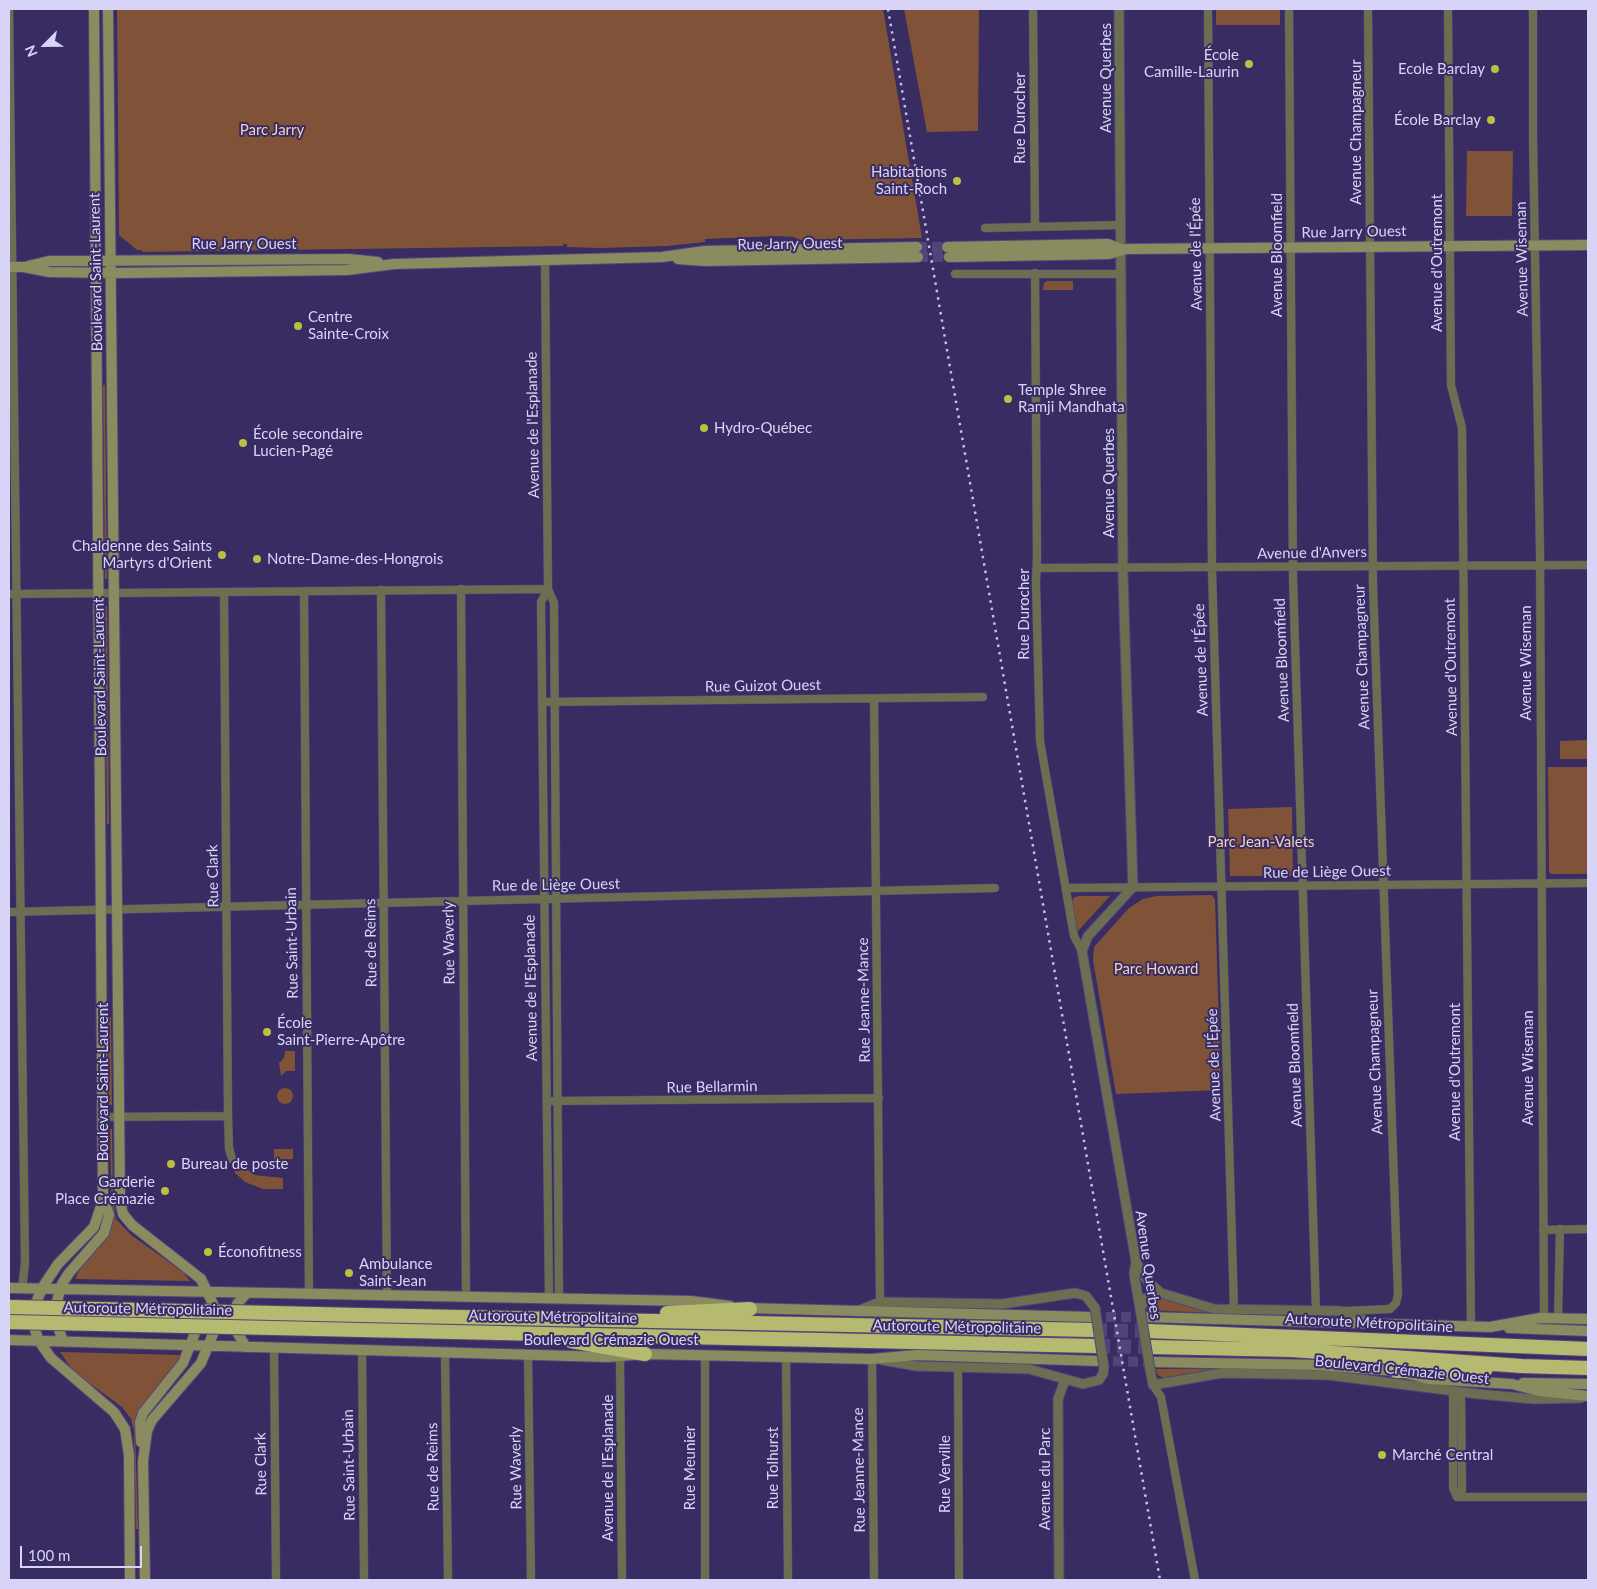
<!DOCTYPE html>
<meta charset="utf-8">
<style>
body{margin:0}
#map{position:relative;width:1597px;height:1589px;overflow:hidden;background:#382c63;font-family:Lato,sans-serif}
canvas{display:block}
.frame{position:absolute;inset:0;border:10px solid #d8d4f7;pointer-events:none}
.north{position:absolute;left:20px;top:20px;width:50px;height:50px;-webkit-text-stroke:4px #382c63;paint-order:stroke;rotate:247deg;font-size:14px;font-weight:700;line-height:20px;text-align:center;color:#d8d4f7}
.north::after{content:'';display:block;margin:auto;width:18px;height:22px;background:#d8d4f7;clip-path:polygon(50% 0,100% 100%,50% 72%,0 100%)}
.scale{position:absolute;left:20px;top:1546px;width:122px;height:22px;box-sizing:border-box;border:2px solid #d8d4f7;border-top:0;padding-left:6px;font-size:15px;line-height:18px;white-space:nowrap;color:#d8d4f7;-webkit-text-stroke:4px #382c63;paint-order:stroke}
</style>
<div id="map">
<canvas width="1597" height="1589"></canvas>
<div class="frame"></div>
<div class="north">N</div>
<div class="scale">100 m</div>
</div>
<script>
const c = document.querySelector('canvas').getContext('2d');
c.lineJoin = 'round';
function fillPath(path, color) {
  c.fillStyle = color;
  c.fill(path, 'evenodd');
}
function shape(rows) {
  const path = new Path2D();
  for (const r of rows) {
    if (r.length === 3) {
      path.moveTo(r[0] + r[2], r[1]);
      path.arc(r[0], r[1], r[2], 0, 2 * Math.PI);
      continue;
    }
    path.moveTo(r[0], r[1]);
    for (let i = 2; i < r.length; i += 2) path.lineTo(r[i], r[i + 1]);
  }
  return path;
}
function trace(path, color, width, dash) {
  c.strokeStyle = color;
  c.lineWidth = width;
  c.lineCap = dash ? 'butt' : 'round';
  c.setLineDash(dash || []);
  c.stroke(path);
}
function write(font, color, halo, rows, align = 'center') {
  c.font = font + ' Lato,sans-serif';
  c.lineWidth = 4;
  c.setLineDash([]);
  c.textBaseline = 'middle';
  c.strokeStyle = halo;
  c.fillStyle = color;
  for (const [text, x, y, turn = 0] of rows) {
    c.save();
    c.translate(x, y);
    c.rotate((+turn || 0) * Math.PI / 180);
    c.textAlign = isNaN(turn) ? turn : align;
    if (halo) c.strokeText(text, 0, 0);
    c.fillText(text, 0, 0);
    c.restore();
  }
}
fillPath(shape([
 [117,9,883,9,922,238,799,240,794,237,775,236,705,239,705,242,667,246,600,248,567,247,567,244,563,244,563,246,142,252,142,250,137,250,119,235],
 [904,9,979,9,978,131,927,132],
 [1216,9,1280,9,1280,25,1216,25],
 [1467,151,1513,151,1512,216,1466,216],
 [1047,281,1073,281,1073,290,1043,290,1044,283],
 [103,385,105,385,107,579,105,579],
 [107,606,109,824,107,824,105,607],
 [1588,740,1588,759,1560,759,1560,741],
 [1548,767,1588,767,1588,874,1551,874,1549,872],
 [1292,807,1293,876,1230,876,1228,809],
 [1212,895,1215,900,1221,1090,1116,1094,1093,960,1094,947,1129,908,1143,899,1157,896],
 [1078,896,1110,896,1078,931,1072,902,1073,898],
 [108,1017,111,1017,112,1105,109,1105],
 [285,1051,295,1051,295,1071,286,1071,281,1076,279,1063,284,1058],
 [285,1096,8],
 [110,1129,112,1129,113,1198,116,1219,131,1235,183,1272,190,1281,75,1279,82,1265,105,1241,112,1224],
 [274,1149,293,1149,293,1159,274,1160],
 [243,1166,254,1175,283,1178,283,1189,263,1189,245,1182,234,1172],
 [1161,1299,1165,1299,1210,1313,1147,1310,1152,1301],
 [60,1352,181,1355,172,1370,141,1408,135,1429,138,1529,136,1529,134,1431,131,1419,122,1407,74,1372],
 [1155,1369,1227,1369,1165,1379,1158,1375]
]), '#805338');
trace(shape([
 [917,247,947,247],
 [918,257,949,257],
 [1091,1317,1146,1317],
 [1098,1361,1154,1362]
]), '#504579', 10, [10, 5]);
trace(shape([
 [1093,1330,1148,1331],
 [1096,1346,1151,1347]
]), '#504579', 14, [14, 7]);
const minor = shape([
 [9,9,25,1263,22,1289],
 [1033,9,1035,227],
 [1208,9,1212,571,1234,1309],
 [1289,9,1293,579,1316,1311],
 [1448,9,1451,385,1462,428,1471,1326],
 [1533,9,1533,138,1540,552,1544,1318],
 [985,228,1121,225],
 [545,260,548,589,554,603,559,1298],
 [1035,273,1037,556,1036,583,1040,741,1074,936,1082,951],
 [955,274,1121,274],
 [1037,568,1588,565],
 [461,589,466,1296],
 [548,589,541,602,549,1298],
 [381,590,387,1296],
 [304,591,309,1295],
 [224,592,228,1116,229,1148,232,1159],
 [9,594,548,589],
 [874,699,880,1302],
 [542,702,983,697],
 [1066,888,1588,883],
 [9,912,995,888],
 [553,1101,879,1098],
 [103,1117,228,1116],
 [1543,1230,1588,1229],
 [1344,1311,1390,1309,1396,1303,1398,1294,1373,586,1368,9],
 [1558,1318,1560,1229],
 [274,1348,276,1580],
 [362,1350,364,1580],
 [445,1353,448,1580],
 [528,1354,531,1580],
 [620,1356,622,1580],
 [786,1357,788,1580],
 [872,1359,874,1580],
 [958,1367,959,1580],
 [1153,1385,1161,1397,1195,1580],
 [1453,1391,1453,1488,1457,1497],
 [1457,1497,1588,1497],
 [1457,1497,1462,1490,1461,1392],
 [705,1580,705,1355]
]);
const tertiary = shape([
 [1119,9,1123,577,1133,887,1088,936,1082,951,1136,1262,1134,1274,1140,1309],
 [1136,1262,1148,1282,1161,1293],
 [1140,1309,1146,1298,1161,1293,1214,1309,1340,1311,1369,1322],
 [857,1311,880,1302,1002,1304,1075,1293,1086,1296,1095,1308],
 [882,1360,916,1366,1029,1369,1083,1384,1099,1380,1103,1374,1104,1367],
 [1150,1369,1153,1385,1222,1373,1328,1375,1478,1394,1534,1399,1581,1398],
 [1059,1580,1058,1399,1065,1380]
]);
const secondary = shape([
 [108,9,120,1201,123,1214,132,1225,201,1279,213,1304],
 [947,247,1108,244,1121,249],
 [949,257,1109,254,1127,249,1588,245],
 [678,259,705,261,918,257],
 [28,266,49,261,65,261,348,259,378,262],
 [9,267,24,267,49,272,119,273,347,270,394,264,662,257,705,251,917,247],
 [9,1288,691,1301,730,1306],
 [37,1300,44,1285,58,1264,94,1227,103,1200,94,9],
 [57,1301,62,1284,69,1273,104,1233,109,1215,104,1201],
 [237,1304,246,1294],
 [744,1308,1091,1317],
 [1146,1317,1490,1327,1540,1318,1588,1319],
 [1509,1328,1588,1331],
 [35,1330,39,1341,51,1358,114,1412,125,1429,129,1455,130,1580],
 [59,1330,63,1341],
 [238,1334,246,1347],
 [9,1340,608,1357,645,1354,872,1359,916,1355,1098,1361],
 [1154,1362,1318,1365,1396,1371,1429,1379,1512,1384,1539,1391,1588,1396],
 [1523,1383,1588,1384],
 [141,1442,140,1422,143,1413,183,1363,195,1333],
 [145,1580,143,1461,147,1431,152,1420,201,1363,213,1334]
]);
const motorway = shape([
 [667,1313,750,1309],
 [361,1315,1093,1330],
 [361,1330,1096,1346],
 [1148,1331,1588,1349],
 [571,1341,645,1354],
 [1151,1347,1292,1350,1522,1366,1588,1368],
 [1396,1371,1486,1369]
]);
trace(minor, '#52477b', 9);
trace(tertiary, '#52477b', 11);
trace(secondary, '#52477b', 12);
trace(motorway, '#52477b', 16);
trace(minor, '#6c6e52', 8);
trace(tertiary, '#6c6e52', 9);
trace(secondary, '#8a8c5f', 10);
trace(motorway, '#b6b970', 14);
trace(shape([
 [888,9,1160,1580]
]), '#c5c0e6', 2.5, [2.5, 5]);
const tertiaryBridge = shape([
 [1095,1308,1104,1367],
 [1140,1309,1150,1369]
]);
const motorwayBridge = shape([
 [9,1307,361,1315],
 [9,1322,361,1330]
]);
trace(tertiaryBridge, '#52477b', 11, []);
trace(motorwayBridge, '#52477b', 16, []);
trace(tertiaryBridge, '#6c6e52', 9);
trace(motorwayBridge, '#b6b970', 14);
for (const [x, y, r, color] of [
 [1249,64,5,"#bcbf43"],
 [1495,69,5,"#bcbf43"],
 [1491,120,5,"#bcbf43"],
 [957,181,5,"#bcbf43"],
 [298,326,5,"#bcbf43"],
 [1008,399,5,"#bcbf43"],
 [704,428,5,"#bcbf43"],
 [243,443,5,"#bcbf43"],
 [222,555,5,"#bcbf43"],
 [257,559,5,"#bcbf43"],
 [267,1032,5,"#bcbf43"],
 [171,1164,5,"#bcbf43"],
 [165,1191,5,"#bcbf43"],
 [208,1252,5,"#bcbf43"],
 [349,1273,5,"#bcbf43"],
 [1382,1455,5,"#bcbf43"]
]) {
  const dot = new Path2D();
  dot.arc(x, y, r, 0, 2 * Math.PI);
  c.fillStyle = color;
  c.fill(dot);
  trace(dot, '#382c63', 2);
}
write('15px', '#d8d4f7', '#382c63', [
 ["École",1239,55,"right"],
 ["Camille-Laurin",1239,72,"right"],
 ["Ecole Barclay",1485,69,"right"],
 ["École Barclay",1481,120,"right"],
 ["Habitations",947,172,"right"],
 ["Saint-Roch",947,189,"right"],
 ["Centre",308,317],
 ["Sainte-Croix",308,334],
 ["Temple Shree",1018,390],
 ["Ramji Mandhata",1018,407],
 ["Hydro-Québec",714,428],
 ["École secondaire",253,434],
 ["Lucien-Pagé",253,451],
 ["Chaldenne des Saints",212,546,"right"],
 ["Martyrs d'Orient",212,563,"right"],
 ["Notre-Dame-des-Hongrois",267,559],
 ["École",277,1023],
 ["Saint-Pierre-Apôtre",277,1040],
 ["Bureau de poste",181,1164],
 ["Garderie",155,1182,"right"],
 ["Place Crémazie",155,1199,"right"],
 ["Éconofitness",218,1252],
 ["Ambulance",359,1264],
 ["Saint-Jean",359,1281],
 ["Marché Central",1392,1455]
], 'left');
write('15px', '#d8d4f7', '#382c63', [
 ["Avenue Querbes",1106,78,-90],
 ["Rue Durocher",1020,118,-90],
 ["Avenue Champagneur",1356,132,-90],
 ["Rue Jarry Ouest",1354,232,-1],
 ["Rue Jarry Ouest",244,244],
 ["Rue Jarry Ouest",790,244,-1],
 ["Avenue de l'Épée",1196,254,-91],
 ["Avenue Bloomfield",1277,255,-90],
 ["Avenue Wiseman",1522,259,-91],
 ["Avenue d'Outremont",1437,263,-90],
 ["Boulevard Saint-Laurent",96,272,-91],
 ["Avenue de l'Esplanade",533,425,-91],
 ["Avenue Querbes",1109,483,-90],
 ["Avenue d'Anvers",1312,553,-1],
 ["Rue Durocher",1024,614,-90],
 ["Avenue Champagneur",1362,657,-92],
 ["Avenue de l'Épée",1201,660,-92],
 ["Avenue Bloomfield",1282,660,-92],
 ["Avenue Wiseman",1526,663,-90],
 ["Avenue d'Outremont",1451,667,-91],
 ["Boulevard Saint-Laurent",100,677,-91],
 ["Rue Guizot Ouest",763,686,-1],
 ["Rue de Liège Ouest",1327,872,-1],
 ["Rue Clark",213,876,-91],
 ["Rue de Liège Ouest",556,885,-1],
 ["Rue Saint-Urbain",292,943,-91],
 ["Rue de Reims",371,943,-91],
 ["Rue Waverly",449,943,-91],
 ["Avenue de l'Esplanade",531,988,-91],
 ["Rue Jeanne-Mance",864,1000,-91],
 ["Avenue Champagneur",1375,1062,-92],
 ["Avenue de l'Épée",1214,1065,-92],
 ["Avenue Bloomfield",1295,1065,-92],
 ["Avenue Wiseman",1528,1068,-90],
 ["Avenue d'Outremont",1455,1072,-90],
 ["Boulevard Saint-Laurent",103,1082,-90],
 ["Rue Bellarmin",712,1087,-1],
 ["Avenue Querbes",1148,1265,82],
 ["Autoroute Métropolitaine",148,1309,1],
 ["Autoroute Métropolitaine",553,1317,1],
 ["Autoroute Métropolitaine",1369,1323,3],
 ["Autoroute Métropolitaine",957,1327,1],
 ["Boulevard Crémazie Ouest",611,1340],
 ["Boulevard Crémazie Ouest",1402,1370,6],
 ["Rue Clark",261,1464,-91],
 ["Rue Saint-Urbain",349,1465,-91],
 ["Rue de Reims",433,1467,-91],
 ["Rue Waverly",516,1468,-91],
 ["Avenue de l'Esplanade",608,1468,-90],
 ["Rue Meunier",690,1468,-90],
 ["Rue Tolhurst",773,1468,-90],
 ["Rue Jeanne-Mance",859,1470,-91],
 ["Rue Verville",945,1474,-90],
 ["Avenue du Parc",1045,1479,-90]
]);
write('15px', '#f3d0bc', '#382c63', [
 ["Parc Jarry",272,130],
 ["Parc Jean-Valets",1261,842],
 ["Parc Howard",1156,969]
]);
</script>
